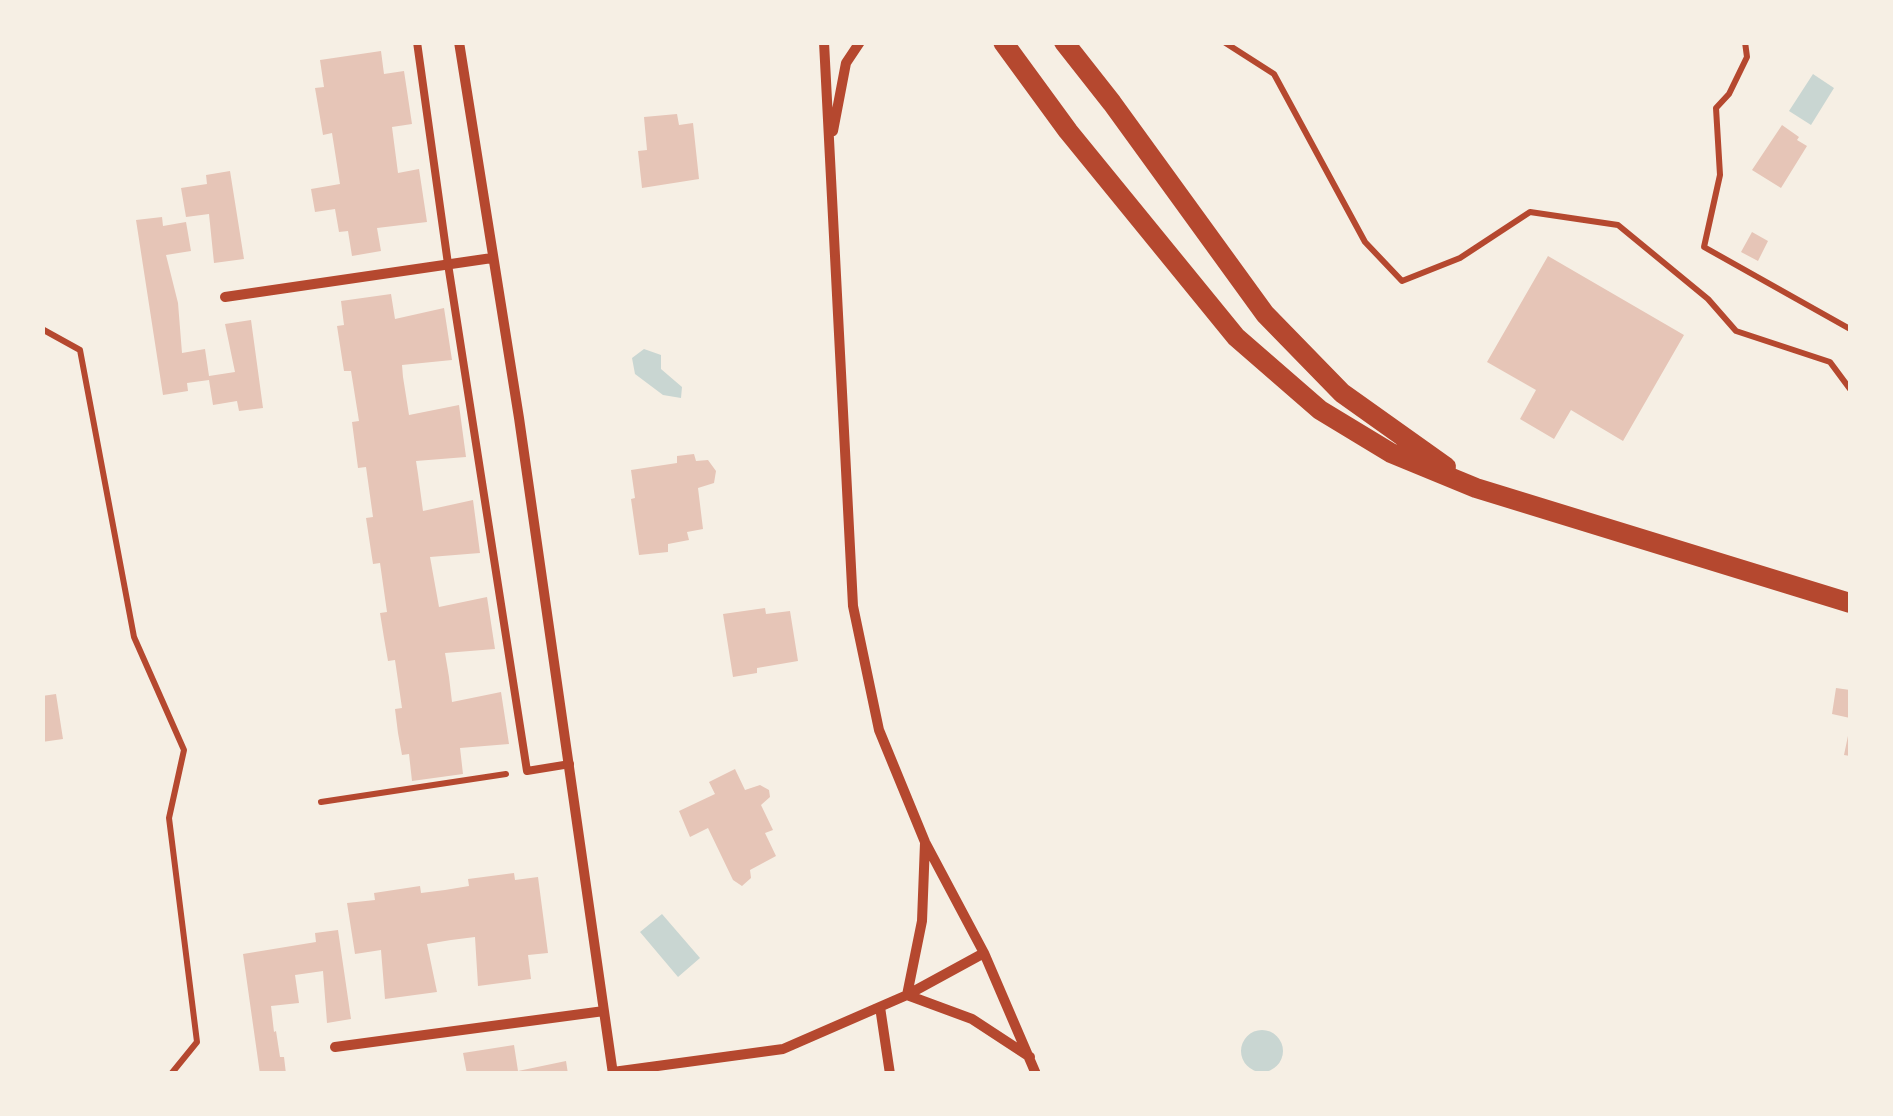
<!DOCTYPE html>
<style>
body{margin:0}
#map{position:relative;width:1893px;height:1116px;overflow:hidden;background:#f6efe4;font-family:"Nunito Sans",sans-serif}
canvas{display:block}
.frame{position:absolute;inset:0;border:45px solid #f6efe4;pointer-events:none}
</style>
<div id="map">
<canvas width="1893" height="1116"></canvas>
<div class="frame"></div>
</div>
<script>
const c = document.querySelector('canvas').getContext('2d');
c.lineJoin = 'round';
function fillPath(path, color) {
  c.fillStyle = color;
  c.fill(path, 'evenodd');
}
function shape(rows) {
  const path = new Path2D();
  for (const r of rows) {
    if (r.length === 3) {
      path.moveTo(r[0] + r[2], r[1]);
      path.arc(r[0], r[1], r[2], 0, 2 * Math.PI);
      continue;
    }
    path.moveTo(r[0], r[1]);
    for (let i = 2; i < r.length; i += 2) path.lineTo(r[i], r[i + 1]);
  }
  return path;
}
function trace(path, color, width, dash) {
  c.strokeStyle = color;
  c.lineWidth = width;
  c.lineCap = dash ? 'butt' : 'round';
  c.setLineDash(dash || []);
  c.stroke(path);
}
fillPath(shape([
 [1813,74,1834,88,1811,125,1789,111],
 [644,349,661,355,661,369,682,387,681,398,663,395,635,374,632,358],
 [662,914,700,958,678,977,640,932],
 [1262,1051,21]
]), '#c9d6d2');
fillPath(shape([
 [381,51,384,74,404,71,412,124,392,127,398,173,419,169,427,222,377,228,381,251,352,256,348,231,339,232,335,209,315,212,311,189,340,184,332,133,323,135,315,88,324,87,320,60],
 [677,114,679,125,693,123,699,179,642,188,638,151,647,150,644,117],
 [1782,125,1799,137,1797,140,1807,146,1781,188,1752,170],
 [230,171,244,259,214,263,209,214,186,217,181,188,207,184,206,175],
 [162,217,163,226,186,222,191,251,166,255,178,303,182,353,205,349,209,376,235,372,225,324,251,320,263,408,239,411,237,401,213,405,209,380,187,383,188,391,163,395,136,220],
 [1752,232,1768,241,1758,261,1741,252],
 [1548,256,1684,335,1623,441,1571,410,1554,439,1520,419,1536,390,1487,362],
 [391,294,395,319,444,308,452,360,402,365,403,377,409,415,459,405,466,457,416,461,418,474,423,511,473,500,480,553,430,557,439,607,487,597,495,649,445,653,449,677,452,702,501,692,509,744,460,748,463,774,412,781,409,754,402,755,398,733,395,709,402,708,395,660,388,661,384,638,380,613,387,612,380,563,373,564,366,518,373,517,366,467,358,468,352,422,359,421,351,371,344,371,337,326,344,325,341,301],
 [694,454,696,461,708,460,716,471,714,483,698,488,703,529,687,532,689,540,668,544,668,552,639,555,631,499,635,498,631,470,677,463,677,456],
 [765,608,766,614,790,611,798,661,757,668,757,673,733,677,723,614],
 [1836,688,1850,690,1850,718,1832,714],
 [56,694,63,739,42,742,42,696],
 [1849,731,1850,731,1850,756,1844,755],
 [735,769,745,790,760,785,769,790,770,797,761,805,773,830,765,833,776,856,750,870,751,878,742,886,733,880,708,828,690,837,679,811,715,794,709,782],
 [514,873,515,880,538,877,548,953,528,955,531,979,478,986,475,937,451,940,427,944,437,992,385,999,381,950,355,954,347,903,375,900,374,893,420,886,421,893,445,890,469,886,468,879],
 [338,930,351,1019,327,1023,323,971,295,975,299,1003,271,1006,274,1032,276,1031,280,1057,284,1057,286,1074,260,1074,243,954,316,942,315,933],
 [514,1045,518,1071,566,1061,568,1074,467,1074,463,1053]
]), '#e6c5b7');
trace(shape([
 [1224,42,1274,74,1365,242,1402,281,1460,258,1530,212,1618,225,1708,299,1736,331,1830,362,1850,389],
 [1745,42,1747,57,1729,94,1716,108,1720,175,1704,247,1850,329],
 [42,329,80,350,134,637,184,750,169,818,197,1042,171,1074],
 [321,802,506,774]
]), '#b5482f', 6);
trace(shape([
 [417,42,448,264,527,771,570,764]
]), '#b5482f', 8);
trace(shape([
 [459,42,519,418,613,1074],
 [824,42,853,606,879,730,925,842,984,953,1036,1074],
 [833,131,846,63,860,42],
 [225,297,492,258],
 [907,995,922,921,925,843],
 [907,995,972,1019,1030,1057],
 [880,1007,890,1074],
 [335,1047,604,1011],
 [613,1072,783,1049,907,995,984,953]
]), '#b5482f', 10);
trace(shape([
 [1003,42,1068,131,1236,337,1320,410,1391,453,1476,488,1850,603],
 [1064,42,1112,103,1265,314,1342,393,1446,467]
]), '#b5482f', 20);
</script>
